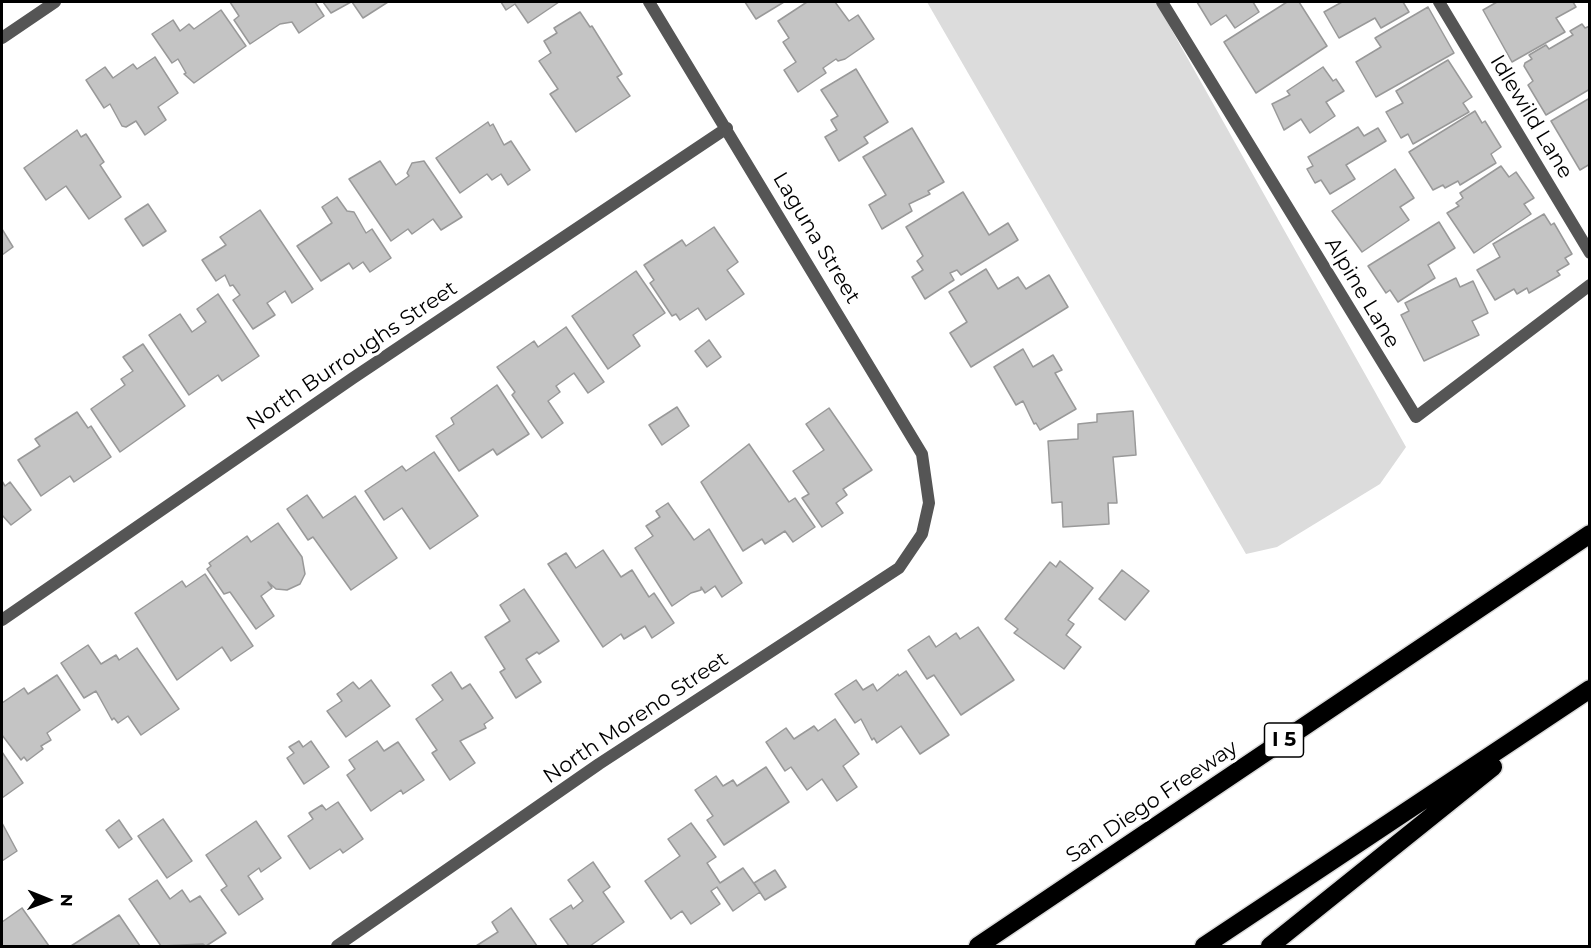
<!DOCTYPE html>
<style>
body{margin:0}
#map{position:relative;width:1591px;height:948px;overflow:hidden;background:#fff;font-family:Montserrat,sans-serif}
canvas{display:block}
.frame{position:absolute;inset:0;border:3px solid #000;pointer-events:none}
.north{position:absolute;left:18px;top:870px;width:60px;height:60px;-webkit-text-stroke:4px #fff;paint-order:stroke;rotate:91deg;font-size:16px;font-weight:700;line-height:24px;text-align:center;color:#000}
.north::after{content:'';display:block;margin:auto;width:21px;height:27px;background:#000;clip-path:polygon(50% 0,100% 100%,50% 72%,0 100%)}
</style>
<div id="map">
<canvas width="1591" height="948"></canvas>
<div class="frame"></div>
<div class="north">N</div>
</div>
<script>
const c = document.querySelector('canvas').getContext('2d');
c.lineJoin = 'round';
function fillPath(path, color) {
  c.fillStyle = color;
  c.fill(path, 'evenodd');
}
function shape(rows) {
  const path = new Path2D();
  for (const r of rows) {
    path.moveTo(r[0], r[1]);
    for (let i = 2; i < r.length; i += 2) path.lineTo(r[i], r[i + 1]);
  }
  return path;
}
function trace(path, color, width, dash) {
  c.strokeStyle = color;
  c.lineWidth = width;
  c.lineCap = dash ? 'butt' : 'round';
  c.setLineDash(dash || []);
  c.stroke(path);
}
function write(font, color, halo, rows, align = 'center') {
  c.font = font + ' Montserrat,sans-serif';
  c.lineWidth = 6;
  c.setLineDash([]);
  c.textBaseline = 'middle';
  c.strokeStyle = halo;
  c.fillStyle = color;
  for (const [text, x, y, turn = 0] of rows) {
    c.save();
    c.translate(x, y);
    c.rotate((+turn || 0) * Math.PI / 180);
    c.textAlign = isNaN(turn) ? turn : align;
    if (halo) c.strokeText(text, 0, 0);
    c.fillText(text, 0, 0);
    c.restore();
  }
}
fillPath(shape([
 [927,2,1156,2,1406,447,1380,484,1277,547,1246,554]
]), '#dcdcdc');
const building = shape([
 [230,2,315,2,324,16,299,33,292,22,280,24,250,44,234,20,239,16,230,2],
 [323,2,351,2,331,13,323,2],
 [352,2,388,2,363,18,352,2],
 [501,2,559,2,528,23,515,4,506,10,501,2],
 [745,2,784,2,756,19,745,2],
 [807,2,835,2,849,21,858,15,874,39,845,59,838,61,836,59,823,68,826,73,798,92,784,70,796,62,783,42,789,38,778,21,807,2],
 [1197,2,1253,2,1259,12,1235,28,1226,15,1211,25,1197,2],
 [1287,2,1299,2,1327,46,1256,93,1224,42,1287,2],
 [1342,2,1403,2,1409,12,1381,28,1375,18,1339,38,1324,12,1342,2],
 [1497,2,1573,2,1576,7,1556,18,1565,32,1512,62,1483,10,1497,2],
 [1428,7,1454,53,1376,97,1356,62,1381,47,1375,38,1428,7],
 [221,10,246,46,194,83,184,74,186,73,178,59,172,63,152,34,173,20,180,31,189,24,194,29,221,10],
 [580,12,590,27,592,26,622,74,617,77,630,96,576,132,550,94,558,89,539,61,551,53,544,41,557,33,554,28,580,12],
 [1582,24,1585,28,1590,26,1590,89,1546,115,1528,85,1533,81,1524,66,1525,63,1532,59,1529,55,1546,45,1549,49,1573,35,1570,31,1582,24],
 [155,57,178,93,158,107,166,120,145,135,136,121,126,127,122,126,110,104,104,108,86,80,105,67,113,78,133,64,137,69,155,57],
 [1448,60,1472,97,1463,103,1469,112,1413,144,1408,134,1401,138,1386,112,1403,103,1396,91,1448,60],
 [1323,67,1333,81,1336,79,1344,91,1326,102,1335,116,1310,133,1301,119,1284,130,1272,104,1290,95,1287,91,1323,67],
 [856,69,888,122,864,137,868,143,839,161,825,137,837,130,831,120,838,116,821,90,856,69],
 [1590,98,1590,164,1580,170,1551,121,1590,98],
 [1475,111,1482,123,1485,121,1501,147,1491,154,1496,163,1460,185,1458,181,1445,188,1443,185,1433,190,1409,152,1475,111],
 [488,122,490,126,493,124,504,145,511,141,530,170,508,185,501,174,492,180,487,174,460,193,436,158,488,122],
 [1358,127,1364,136,1378,128,1386,141,1346,165,1355,179,1330,194,1321,180,1315,183,1307,169,1313,166,1308,157,1358,127],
 [912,128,944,182,928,191,930,194,909,204,912,211,882,229,869,205,886,195,863,157,912,128],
 [77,130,81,137,86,134,104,162,100,165,121,197,89,219,66,186,46,200,24,168,77,130],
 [380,161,396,185,409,176,407,173,412,163,424,161,462,217,441,230,433,219,412,234,408,229,391,241,349,179,380,161],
 [1501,166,1509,177,1516,172,1534,198,1524,204,1531,214,1474,253,1447,213,1459,206,1456,203,1463,198,1460,193,1501,166],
 [1395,169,1414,198,1400,207,1409,220,1362,252,1332,211,1395,169],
 [963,192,989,235,1008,223,1018,240,961,275,957,270,950,273,954,280,925,299,912,277,923,270,917,261,923,256,906,227,963,192],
 [337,197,347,211,354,212,366,233,372,229,391,258,370,272,363,262,353,269,349,263,321,281,297,246,332,223,322,207,337,197],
 [148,204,166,231,143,246,125,219,148,204],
 [260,210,313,289,292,303,285,291,267,303,275,315,253,329,233,300,240,295,233,285,230,286,225,275,216,281,202,260,226,245,220,237,260,210],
 [1544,214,1551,225,1554,223,1572,254,1565,258,1569,264,1557,271,1560,275,1529,293,1527,288,1517,294,1514,289,1495,300,1477,270,1500,257,1493,244,1544,214],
 [1439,222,1455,248,1428,265,1435,278,1398,302,1390,290,1386,293,1368,266,1439,222],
 [714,227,738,262,727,270,744,294,706,320,698,308,680,320,676,314,672,316,650,283,654,280,644,265,682,240,686,246,714,227],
 [2,229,13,247,2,255,2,229],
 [986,269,998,289,1018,277,1026,289,1049,275,1068,307,971,367,950,333,967,322,949,292,986,269],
 [636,271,665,313,633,335,640,346,608,369,572,316,636,271],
 [1456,278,1460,287,1473,281,1488,313,1472,321,1479,335,1424,361,1401,315,1409,311,1405,303,1456,278],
 [218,294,259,356,222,381,218,375,189,395,149,335,180,314,192,332,206,322,197,309,218,294],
 [566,327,604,382,588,393,574,373,556,386,560,392,548,401,563,423,542,438,512,395,515,392,497,367,534,341,538,347,566,327],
 [709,340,721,357,707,367,695,351,709,340],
 [143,344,185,406,120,452,91,409,125,385,121,379,133,371,123,357,143,344],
 [1023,349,1033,367,1053,355,1062,370,1055,373,1076,409,1040,430,1036,423,1034,424,1023,401,1016,405,994,367,1023,349],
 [497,385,529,434,497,455,493,449,459,471,436,436,454,424,451,418,497,385],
 [677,407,689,426,662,445,649,425,677,407],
 [829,408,872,470,843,489,847,495,836,503,843,513,822,527,802,498,809,494,793,471,824,450,806,424,829,408],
 [1133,411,1136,455,1113,457,1117,503,1108,503,1109,524,1063,527,1062,502,1052,503,1048,441,1078,439,1078,424,1097,422,1097,414,1133,411],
 [77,412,88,428,91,426,111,457,74,482,70,476,41,496,18,460,40,446,35,439,77,412],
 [749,444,789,502,795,498,815,527,793,542,785,531,765,544,762,539,743,551,701,482,749,444],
 [434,452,478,516,430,549,402,508,384,520,365,491,402,466,406,471,434,452],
 [2,481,5,486,10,482,31,510,11,525,2,515,2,481],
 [307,495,323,518,355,496,397,558,351,590,313,537,308,540,287,509,307,495],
 [668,503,694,540,709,529,742,583,722,597,715,586,705,593,701,587,701,590,691,593,672,606,635,548,653,536,646,526,660,517,656,511,668,503],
 [278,523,302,557,305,574,300,584,287,590,276,589,268,582,272,588,261,596,274,616,256,629,230,592,224,594,207,569,211,566,209,563,247,536,251,542,278,523],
 [603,550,621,577,632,570,649,597,654,593,674,623,652,638,645,626,624,639,621,634,603,647,548,564,566,553,576,568,603,550],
 [1060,561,1093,588,1068,620,1074,624,1066,635,1081,647,1064,669,1014,633,1018,629,1005,619,1050,562,1056,567,1060,561],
 [1122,570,1149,591,1125,620,1099,599,1122,570],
 [205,574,253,646,231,661,222,647,177,680,135,613,182,581,186,587,205,574],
 [524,589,559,641,539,654,537,652,526,659,541,682,516,698,500,672,505,669,485,637,510,621,500,605,524,589],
 [978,627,1014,680,961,715,934,675,927,679,908,650,929,636,936,647,956,633,960,639,978,627],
 [88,645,101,664,116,655,119,660,137,648,179,709,141,735,128,716,118,723,114,718,112,720,96,691,84,698,61,663,88,645],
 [906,671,949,735,920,754,901,726,877,743,874,738,872,740,861,719,855,723,835,694,856,680,863,690,873,684,877,691,898,674,899,676,906,671],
 [451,672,462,689,470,684,493,718,484,724,486,728,460,741,475,763,450,780,432,753,437,750,416,719,443,700,432,685,451,672],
 [57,675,80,710,47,733,51,740,41,746,43,749,27,761,24,757,21,760,2,735,2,703,24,688,28,694,57,675],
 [371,680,390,706,346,737,327,711,342,701,337,694,353,682,359,689,371,680],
 [835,719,859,754,843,766,857,787,837,801,822,779,807,790,791,767,785,771,766,742,786,728,794,739,814,726,818,731,835,719],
 [299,741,303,747,311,741,329,767,304,784,287,758,294,753,289,747,299,741],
 [377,741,384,751,398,742,424,780,403,794,401,790,371,811,347,775,355,769,349,760,377,741],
 [2,752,23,783,2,798,2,752],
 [766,767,789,802,724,845,707,820,713,816,695,790,716,776,723,786,733,780,737,786,766,767],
 [338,802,363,839,343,853,340,849,310,869,288,836,313,819,309,813,322,805,326,810,338,802],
 [163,819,192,861,167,878,138,836,163,819],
 [119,820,132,839,119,848,106,830,119,820],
 [256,821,281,858,261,872,259,868,248,876,263,899,239,915,221,890,227,886,206,855,256,821],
 [2,823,17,851,2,861,2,823],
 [691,823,716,857,707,863,720,883,743,868,760,892,733,911,717,887,711,891,720,904,691,924,682,911,671,919,645,881,680,856,668,839,691,823],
 [593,862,610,887,603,892,624,922,590,946,569,946,550,919,571,905,573,909,583,901,568,880,593,862],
 [775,870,786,887,765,900,754,883,775,870],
 [157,880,170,899,182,890,190,902,200,896,226,933,206,946,203,944,161,946,129,899,157,880],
 [22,908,49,946,2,946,2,922,22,908],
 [511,908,537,946,476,946,498,932,492,922,511,908],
 [119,915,140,946,71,946,119,915]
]);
fillPath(building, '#c4c4c4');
trace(building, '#999', 1.5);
const motorway = shape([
 [978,946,1590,534],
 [1204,946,1590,689],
 [1270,946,1493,767]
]);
trace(motorway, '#dbdbdb', 21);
trace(shape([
 [1162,2,1416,417,1590,285],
 [1439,2,1590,253]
]), '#555', 12);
trace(shape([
 [2,38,55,2],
 [2,620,353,378,727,128],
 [337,946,599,764,899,568,922,534,929,503,922,454,649,2]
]), '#555', 12);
trace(motorway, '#000', 18);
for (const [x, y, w] of [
 [1284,740,39]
]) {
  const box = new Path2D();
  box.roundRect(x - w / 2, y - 17, w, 34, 4.5);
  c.fillStyle = '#fff';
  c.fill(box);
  trace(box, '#000', 1.5);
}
write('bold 20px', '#000', null, [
 ["I 5",1284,740]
]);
write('21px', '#000', '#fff', [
 ["Idlewild Lane",1531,117,59],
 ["Laguna Street",816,238,59],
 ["Alpine Lane",1362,293,59],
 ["North Burroughs Street",352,356,-34],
 ["North Moreno Street",636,718,-34],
 ["San Diego Freeway",1152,802,-34]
]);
</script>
